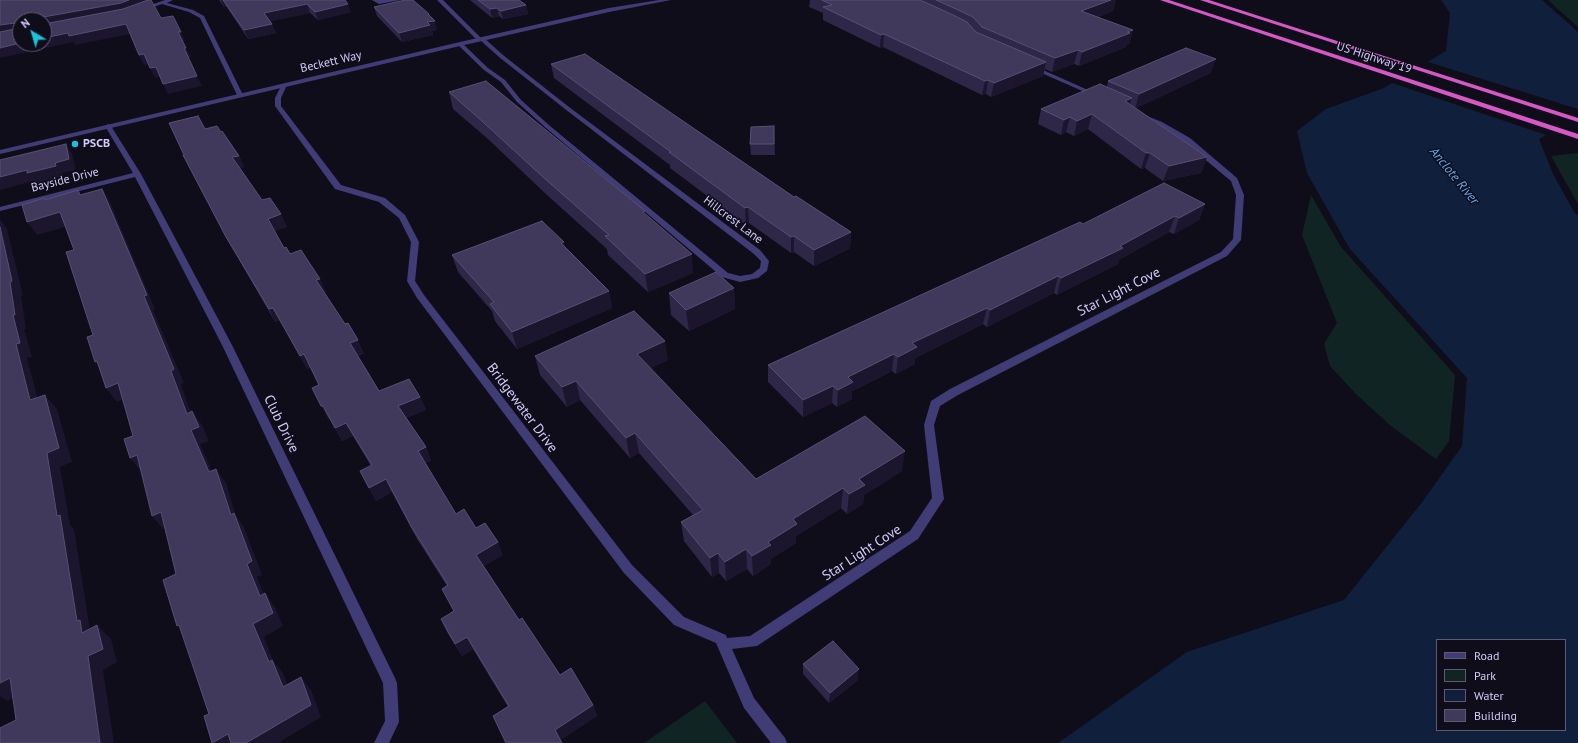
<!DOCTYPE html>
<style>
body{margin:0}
#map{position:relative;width:1578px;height:743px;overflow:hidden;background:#100d1b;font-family:"PT Sans",sans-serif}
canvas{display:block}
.legend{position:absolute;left:1436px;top:639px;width:130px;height:92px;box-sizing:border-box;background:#100d1b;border:1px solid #5e5974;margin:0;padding:5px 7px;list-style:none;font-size:12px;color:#d3ccfa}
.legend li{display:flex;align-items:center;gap:8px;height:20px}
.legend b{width:20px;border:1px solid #5e5974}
.north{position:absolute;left:12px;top:12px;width:40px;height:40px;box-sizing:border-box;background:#100d1b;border:1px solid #5e5974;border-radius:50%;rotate:322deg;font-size:11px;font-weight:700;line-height:16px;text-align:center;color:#d3ccfa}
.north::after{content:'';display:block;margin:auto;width:14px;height:18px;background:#16c2dc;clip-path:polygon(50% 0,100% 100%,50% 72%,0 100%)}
</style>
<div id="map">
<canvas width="1578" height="743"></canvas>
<ul class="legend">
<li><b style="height:5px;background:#403c75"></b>Road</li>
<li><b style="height:11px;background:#112424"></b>Park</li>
<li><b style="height:11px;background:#10203c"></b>Water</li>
<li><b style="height:11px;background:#40395b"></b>Building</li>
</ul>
<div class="north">N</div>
</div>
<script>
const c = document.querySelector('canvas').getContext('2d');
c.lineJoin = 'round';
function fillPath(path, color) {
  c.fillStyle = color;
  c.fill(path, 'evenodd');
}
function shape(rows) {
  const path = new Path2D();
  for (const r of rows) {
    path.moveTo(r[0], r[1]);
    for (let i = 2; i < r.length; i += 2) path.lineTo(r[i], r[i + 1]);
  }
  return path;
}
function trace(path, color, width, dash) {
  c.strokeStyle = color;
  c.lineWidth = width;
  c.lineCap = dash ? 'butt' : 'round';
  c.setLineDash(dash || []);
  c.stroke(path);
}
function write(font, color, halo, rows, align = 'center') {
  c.font = font + ' "PT Sans",sans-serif';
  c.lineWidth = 3;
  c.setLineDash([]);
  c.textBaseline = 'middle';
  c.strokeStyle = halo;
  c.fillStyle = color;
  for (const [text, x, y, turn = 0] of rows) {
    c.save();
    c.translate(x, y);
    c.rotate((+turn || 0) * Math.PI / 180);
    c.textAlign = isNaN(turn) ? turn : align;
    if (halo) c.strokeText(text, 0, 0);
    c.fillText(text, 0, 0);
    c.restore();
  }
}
fillPath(shape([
 [1548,0,1578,0,1578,27],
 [1578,153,1578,204,1551,156],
 [1311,195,1341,247,1455,375,1449,441,1436,459,1391,426,1356,394,1330,366,1324,344,1337,323,1302,235],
 [705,701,737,743,644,743]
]), '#112424');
fillPath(shape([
 [1441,0,1542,0,1578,32,1578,116,1539,139,1553,174,1574,212,1578,215,1578,743,1058,743,1187,652,1344,600,1423,501,1462,446,1467,378,1350,249,1307,173,1297,131,1326,109,1384,88,1446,51,1450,13],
 [1437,640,1565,640,1565,730,1437,730]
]), '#10203c');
fillPath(shape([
 [1425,61,1578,109,1578,118,1549,136,1389,82]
]), '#100d1b');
fillPath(shape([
 [165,0,173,0,167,3,193,10,204,16,243,95,242,96,237,95,200,18,189,12,162,4,142,11,139,9,165,0],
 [372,0,401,0,379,4,372,0],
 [437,0,443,0,481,38,484,38,503,55,569,107,760,250,769,261,767,271,758,278,740,282,722,277,546,128,517,102,501,82,484,70,458,45,458,43,462,43,488,68,505,80,521,100,550,126,728,273,740,276,752,274,760,268,761,261,754,254,565,109,499,57,480,40,477,40,437,0],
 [1030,66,1034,66,1099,95,1094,96,1030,68,1030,66],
 [282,84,287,85,281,98,281,106,341,185,385,198,405,215,419,242,415,281,424,295,632,565,684,617,726,635,727,638,750,636,910,531,932,498,924,425,931,401,950,389,1221,252,1233,239,1236,195,1231,181,1184,142,1158,124,1138,116,1138,114,1142,114,1162,122,1190,138,1237,178,1244,195,1241,240,1227,256,958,395,940,406,934,425,944,499,918,539,757,646,732,649,754,698,785,738,787,743,771,743,744,708,716,643,674,625,624,573,417,298,407,281,411,242,399,218,379,202,335,189,275,106,275,98,282,84],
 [108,124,111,126,141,174,232,345,395,678,397,683,399,722,389,743,374,743,385,721,383,683,222,345,135,177,0,211,0,207,133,173,105,126,108,124]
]), '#403c75');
fillPath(shape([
 [659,0,671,0,609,12,460,46,0,154,0,150,460,42,609,8,659,0]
]), '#403c75');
fillPath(shape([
 [1160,0,1169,0,1578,134,1578,139,1160,0],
 [1200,0,1209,0,1578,118,1578,122,1200,0]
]), '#d658c4');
fillPath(shape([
 [219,0,345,0,351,12,318,20,310,13,270,21,276,33,248,39,226,6,224,7],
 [470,0,519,0,526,5,528,14,503,19,499,16,492,18],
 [810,0,1116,0,1113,11,1098,17,1130,43,1126,45,1126,47,1079,66,1074,64,1052,72,1045,69,1043,76,991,97,986,94,982,95,883,47,880,48,823,20,823,13,809,7],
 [374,7,429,16,437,30,432,31,433,35,402,42,377,16],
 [551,64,794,197,851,232,850,248,814,266,794,252,791,253,749,223,746,225,670,168,670,165,554,78],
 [1211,73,1136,108,1207,157,1201,173,1163,181,1145,168,1141,169,1088,129,1074,136,1066,132,1061,135,1038,124,1041,109,1107,87,1108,81],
 [449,92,646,215,693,273,648,292,608,255,607,249,547,195,488,139,453,109],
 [774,126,775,155,751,155,750,144],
 [205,129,221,132,239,156,244,167,240,168,262,200,287,227,274,231,284,248,326,292,324,292,364,353,358,356,379,391,420,397,426,410,406,418,426,447,431,461,425,463,456,514,476,528,503,555,484,566,519,620,560,675,593,705,597,716,560,740,508,707,473,649,462,656,447,632,441,619,454,611,442,589,447,586,417,539,392,492,376,501,360,471,371,466,353,436,342,441,330,419,328,419,319,385,311,367,307,369,280,320,275,322,233,249,183,155,184,155],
 [1205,204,1199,220,1174,234,1169,232,1119,260,1118,264,1057,295,1054,293,987,327,983,324,915,358,915,364,896,374,892,371,852,391,852,399,837,407,832,403,803,417,768,382,768,365,1083,224],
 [566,248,609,291,612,308,517,349,495,321,492,311,458,272,452,255],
 [734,288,735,309,689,331,671,315,669,293],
 [535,356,668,360,651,368,756,479,902,471,864,495,863,504,847,514,841,508,796,536,796,543,771,559,771,564,753,576,747,569,726,581,719,573,712,577,684,541,681,522,693,515,639,453,630,458,580,400,567,407,540,375],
 [803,664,858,680,829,703,803,674]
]), '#2e2747');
fillPath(shape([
 [129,0,151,0,153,3,44,27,44,20,38,20,38,18],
 [221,0,223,0,226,6,224,7],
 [1111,0,1116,0,1113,11,1078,24,1081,11],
 [307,4,310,13,268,22,264,13],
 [348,4,351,12,318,20,315,12],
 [526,5,528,14,503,19,501,11],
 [497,8,499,16,492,18,490,9],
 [428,14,429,14,431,21,435,21,437,30,432,31,433,35,402,42,399,33,427,22],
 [15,23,20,30,0,35,0,25],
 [126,24,130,34,75,45,73,42,0,58,0,48,20,43,20,44,44,44,44,38,68,33],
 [272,24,276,33,248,39,244,30],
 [1133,30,1130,43,1126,45,1126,47,1079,66,1082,52],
 [178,32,181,32,185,41,182,42],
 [884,34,883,47,880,48,881,35],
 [184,48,186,48,191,57,188,58,202,86,168,94,163,84],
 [1078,50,1074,64,1052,72,1055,58],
 [144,54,149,64,144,65,139,55],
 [1216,59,1211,73,1135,109,1139,94],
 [1046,62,1043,76,991,97,994,83],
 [156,67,161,77,155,78,150,68],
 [988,80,986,94,982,95,985,81],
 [1132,98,1127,112,1125,101],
 [1092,114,1088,129,1074,136,1077,121],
 [1070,117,1066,132,1061,135,1064,120],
 [66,144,72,154,76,170,62,173,63,176,35,184,33,181,0,190,0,177,55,163],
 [1146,153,1150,153,1145,168,1141,169],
 [239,156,244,167,238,169,232,157],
 [1207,157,1201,173,1163,181,1169,166],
 [102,189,110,202,155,309,153,310,184,383,181,384,196,428,187,414,144,296],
 [1205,204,1199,220,1174,234,1179,218],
 [748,207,749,223,746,225,745,208],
 [60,212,69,226,37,235,27,222],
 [281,214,287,227,274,231,268,219],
 [1175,216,1169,232,1119,260,1118,264,1057,295,1061,278],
 [0,219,7,229,23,295,21,296,26,329,24,329,32,357,27,358,42,415,30,400,16,344,13,315,0,227],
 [851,232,850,248,814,266,814,250],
 [794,236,794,252,791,253,791,237],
 [564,242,568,258,561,243],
 [692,254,693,273,648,292,645,274],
 [1058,276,1054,293,987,327,990,310],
 [320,279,326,292,322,293,316,280],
 [734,288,735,309,689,331,686,310],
 [609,291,612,308,517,349,512,332],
 [273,308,280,320,275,322,269,309],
 [987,308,983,324,915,358,915,364,896,374,898,357,912,343],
 [358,340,364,353,356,356,350,343],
 [665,341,668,360,640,374,637,354],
 [304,354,311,367,307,369,300,356],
 [894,354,892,371,852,391,852,399,837,407,838,390,848,377],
 [97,361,105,376,95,362],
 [576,381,580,400,567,407,562,387],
 [118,383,129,397,117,402,106,388],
 [833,386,832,403,803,417,803,400],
 [45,395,57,409,72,462,60,467,70,525,74,529,90,630,82,633,77,621,57,516,47,453],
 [420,397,426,410,404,419,398,406],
 [321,406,323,406,330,419,328,419],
 [192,411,202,425,209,441,200,444,219,486,209,472,191,430],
 [346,423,353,436,342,441,335,428],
 [635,433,639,453,630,458,626,438],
 [426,447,431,461,424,464,418,451],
 [905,451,902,471,864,495,863,504,847,514,849,494,859,479],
 [137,455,142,472,130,458],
 [216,469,226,483,236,516,244,527,262,575,257,577,270,609,260,596,247,564],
 [386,479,392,492,376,501,369,488],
 [843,488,841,508,796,536,796,543,771,559,771,564,753,576,752,556,793,519],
 [161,512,172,526,163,529,152,516],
 [498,542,503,555,481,568,476,555],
 [746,549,747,569,726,581,725,562],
 [718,553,719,573,712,577,710,558],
 [265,593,275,607,283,626,264,637,274,662,283,673,293,700,283,687,269,662,253,624],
 [97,625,111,639,117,662,103,670,114,743,100,743,88,656],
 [467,637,473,649,462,656,455,644],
 [859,669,858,680,829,703,830,693],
 [301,677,311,690,321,717,278,743,246,743],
 [10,678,26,691,7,701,0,696,0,683],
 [593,705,597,716,559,741,555,730],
 [228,734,237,743,213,743]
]), '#1b152e');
const building = shape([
 [0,0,129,0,121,3,38,18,38,20,20,20,20,43,0,48,0,32,15,29,15,23,0,25,0,0],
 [148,0,151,0,161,18,173,16,181,32,178,32,186,48,184,48,197,76,163,84,156,67,150,68,144,54,139,55,126,24,69,36,68,33,44,38,44,24,123,9,148,0],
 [223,0,345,0,348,4,315,12,307,4,264,13,272,24,244,30,223,0],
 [405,0,413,0,429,14,428,14,435,21,427,22,430,25,399,33,374,7,405,0],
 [478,0,519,0,526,5,501,11,497,8,490,9,478,0],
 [822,0,920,0,951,14,967,22,976,32,1046,62,994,83,988,80,985,81,884,34,881,35,823,7,832,5,822,0],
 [936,0,1111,0,1081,11,1133,30,1127,32,1130,33,1082,52,1078,50,1055,58,982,27,973,17,956,9,936,0],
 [1186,48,1216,59,1139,94,1108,81,1186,48],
 [585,54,794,197,796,196,851,232,814,250,794,236,791,237,748,207,745,208,669,152,671,152,551,64,585,54],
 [486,81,645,211,643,212,692,254,645,274,605,236,609,235,543,177,483,122,449,92,486,81],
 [1100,84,1132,98,1125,101,1207,157,1169,166,1150,153,1146,153,1092,114,1077,121,1070,117,1064,120,1041,109,1100,84],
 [198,116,205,129,217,126,221,132,222,131,239,156,232,157,262,200,270,198,281,214,268,219,284,248,286,247,290,254,301,250,320,279,316,280,345,324,348,323,358,340,350,343,379,391,409,379,420,397,398,406,426,447,418,451,456,514,464,509,476,528,485,523,498,542,476,555,519,620,522,618,560,675,571,668,593,705,555,730,562,743,506,743,493,716,509,706,467,637,455,644,441,619,454,611,442,589,448,585,411,526,386,479,369,488,360,471,372,465,346,423,335,428,323,406,321,406,312,388,319,385,304,354,300,356,273,308,269,309,226,237,183,155,184,155,169,123,198,116],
 [774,126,774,144,750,144,751,127,774,126],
 [66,144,69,159,55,163,56,166,27,173,27,170,0,177,0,160,66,144],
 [1164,183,1205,204,1179,218,1175,216,1120,246,1123,248,1061,278,1058,276,990,310,987,308,912,343,917,347,898,357,894,354,848,377,853,382,838,390,833,386,803,400,768,365,1080,222,1083,224,1164,183],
 [102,189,147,295,144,296,174,369,171,371,187,414,192,411,199,427,191,430,209,472,216,469,231,515,234,513,252,561,247,564,260,596,265,593,273,613,253,624,269,662,272,660,283,687,301,677,311,705,246,743,231,743,228,734,212,743,204,716,209,714,179,625,177,626,163,580,176,574,161,512,152,516,137,455,130,458,124,439,133,436,118,383,106,388,97,361,95,362,87,337,93,335,66,252,74,250,60,212,27,222,22,205,44,198,45,200,78,190,80,195,102,189],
 [542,221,564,242,561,243,609,291,512,332,490,304,494,302,452,255,542,221],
 [0,227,12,281,10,282,15,315,13,315,20,343,16,344,30,400,45,395,59,448,47,453,57,516,60,515,77,621,80,620,82,633,97,625,103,649,88,656,100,743,0,743,0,728,16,720,10,678,0,683,0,227],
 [716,272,734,288,686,310,669,293,716,272],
 [634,311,665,341,637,354,756,479,865,416,905,451,859,479,865,485,849,494,843,488,793,519,797,524,768,542,771,545,752,556,746,549,725,562,718,553,710,558,681,522,703,510,635,433,626,438,576,381,562,387,535,356,634,311],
 [833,641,859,669,830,693,803,664,833,641]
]);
fillPath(building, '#40395b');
trace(building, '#575074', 1);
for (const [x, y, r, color] of [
 [75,144,4,"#16c2dc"]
]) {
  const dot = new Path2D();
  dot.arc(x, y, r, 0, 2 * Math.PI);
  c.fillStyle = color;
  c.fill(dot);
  trace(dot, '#100d1b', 1.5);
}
write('12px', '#d3ccfa', '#100d1b', [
 ["US Highway 19",1374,58,18],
 ["Beckett Way",331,62,-13],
 ["Bayside Drive",65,180,-14],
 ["Hillcrest Lane",733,220,37]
]);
write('bold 12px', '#d3ccfa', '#100d1b', [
 ["PSCB",83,144]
], 'left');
write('italic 13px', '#64abf0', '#100d1b', [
 ["Anclote River",1454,176,51]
]);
write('14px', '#d3ccfa', '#100d1b', [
 ["Star Light Cove",1119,292,-27],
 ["Bridgewater Drive",522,408,53],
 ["Club Drive",281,424,64],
 ["Star Light Cove",862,553,-33]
]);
</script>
